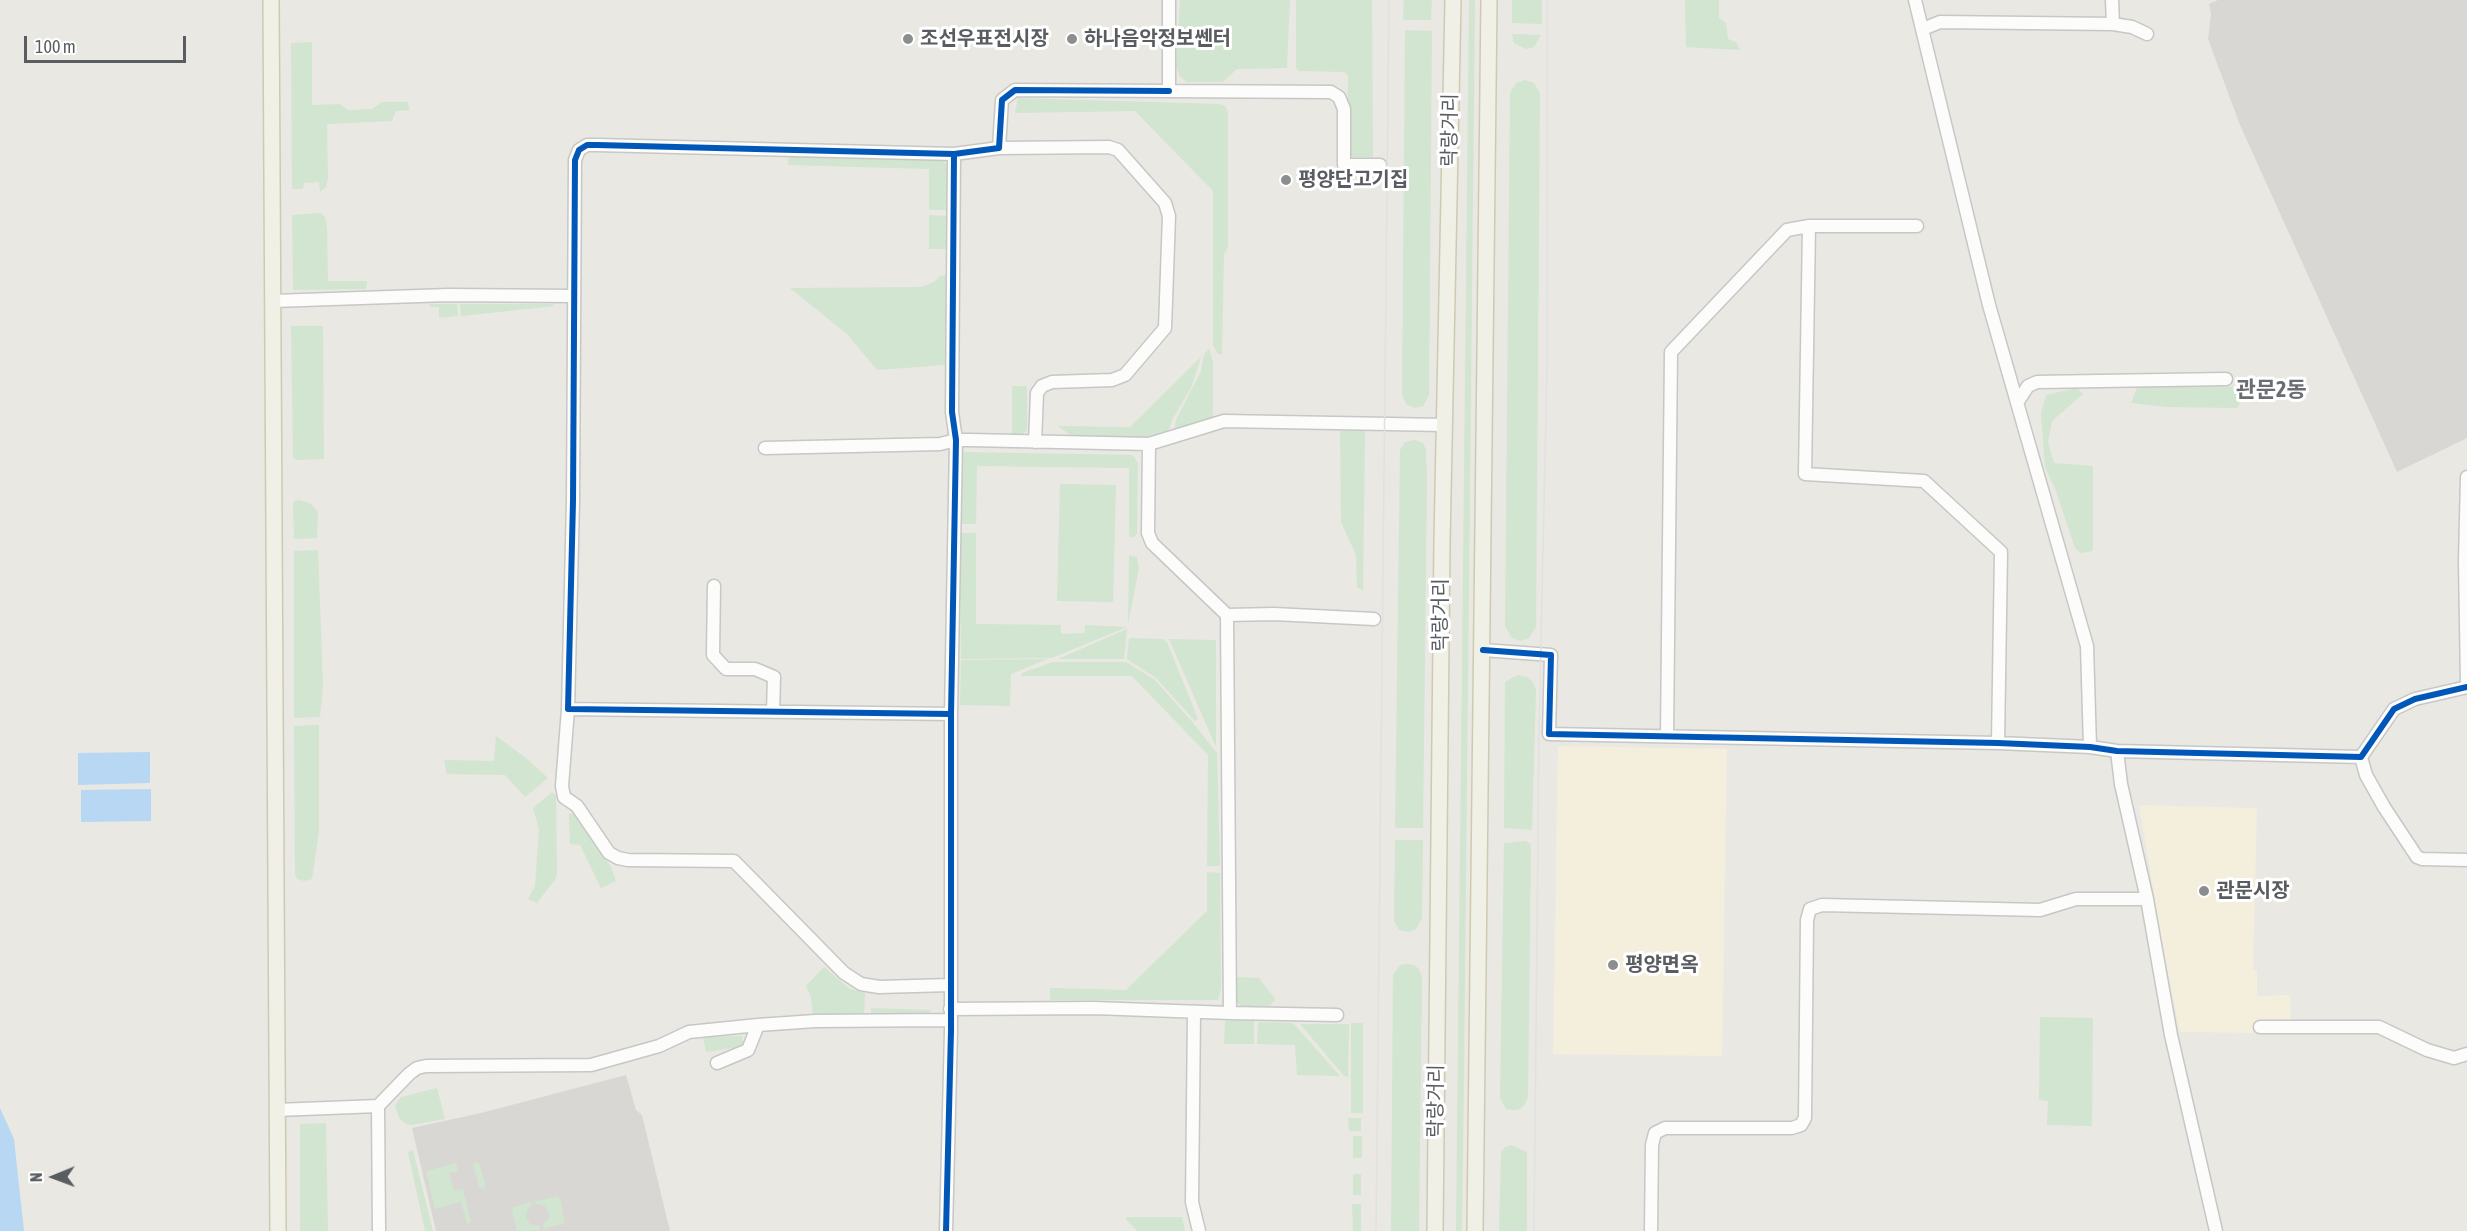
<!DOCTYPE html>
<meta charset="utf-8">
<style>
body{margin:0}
#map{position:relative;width:2467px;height:1231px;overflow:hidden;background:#e9e8e3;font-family:"Asap Condensed",sans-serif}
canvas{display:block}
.north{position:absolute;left:24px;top:1147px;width:60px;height:60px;-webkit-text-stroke:4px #fff;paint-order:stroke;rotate:269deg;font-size:16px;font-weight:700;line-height:24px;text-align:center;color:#595c61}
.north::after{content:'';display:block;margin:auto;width:21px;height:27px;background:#595c61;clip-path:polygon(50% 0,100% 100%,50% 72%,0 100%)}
.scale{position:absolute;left:24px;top:36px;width:162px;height:27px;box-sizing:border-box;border:3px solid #595c61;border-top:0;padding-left:8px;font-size:18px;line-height:21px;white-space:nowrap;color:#595c61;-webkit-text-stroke:4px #fff;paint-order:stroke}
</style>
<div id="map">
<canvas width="2467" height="1231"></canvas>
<div class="north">N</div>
<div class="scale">100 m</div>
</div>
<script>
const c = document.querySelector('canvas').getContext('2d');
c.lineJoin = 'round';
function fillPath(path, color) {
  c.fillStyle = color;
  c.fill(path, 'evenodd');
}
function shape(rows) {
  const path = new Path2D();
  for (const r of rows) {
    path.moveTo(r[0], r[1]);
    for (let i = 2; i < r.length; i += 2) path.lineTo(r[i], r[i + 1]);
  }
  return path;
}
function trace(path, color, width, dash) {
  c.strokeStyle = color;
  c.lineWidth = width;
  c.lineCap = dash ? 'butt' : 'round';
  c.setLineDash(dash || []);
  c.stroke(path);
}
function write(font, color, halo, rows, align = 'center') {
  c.font = font + ' "Asap Condensed","Noto Sans KR",sans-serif';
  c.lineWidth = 6;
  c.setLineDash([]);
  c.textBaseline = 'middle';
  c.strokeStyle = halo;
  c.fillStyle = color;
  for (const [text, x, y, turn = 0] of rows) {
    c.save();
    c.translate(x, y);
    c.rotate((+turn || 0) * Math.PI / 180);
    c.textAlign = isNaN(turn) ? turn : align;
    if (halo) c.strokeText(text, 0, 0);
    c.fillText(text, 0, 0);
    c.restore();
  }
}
fillPath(shape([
 [1558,746,1727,749,1722,1056,1553,1054],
 [2139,805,2257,808,2253,970,2257,971,2257,996,2290,995,2291,1021,2254,1022,2253,1033,2180,1032,2166,964]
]), '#f3efdc');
fillPath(shape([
 [2218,0,2467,0,2467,438,2397,472,2240,125,2208,39,2211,14,2209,4],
 [626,1075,636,1110,642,1115,670,1231,436,1231,412,1128,481,1113]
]), '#d9d7d3');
fillPath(shape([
 [1180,0,1290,0,1287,68,1237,69,1223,82,1187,82,1180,76,1176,66],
 [1296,0,1372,0,1373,157,1347,157,1348,76,1345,72,1299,71,1296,68],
 [1404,0,1432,0,1431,20,1403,20],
 [1469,0,1475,0,1464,1071,1462,1231,1456,1231],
 [1512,0,1542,0,1542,24,1512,23],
 [1685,0,1719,0,1719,18,1726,23,1728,39,1736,42,1740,50,1686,47],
 [1405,30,1432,31,1429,395,1423,406,1414,408,1406,404,1402,394],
 [1512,34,1541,35,1534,47,1526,49,1514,43],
 [312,42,312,105,340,104,348,110,372,109,382,102,408,102,409,110,396,111,392,121,327,124,328,179,326,187,320,192,319,182,304,183,303,189,292,189,291,43],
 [1525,80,1534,83,1540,93,1536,627,1529,638,1520,641,1512,638,1505,626,1510,93,1516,83],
 [1018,98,1220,104,1225,106,1228,113,1228,247,1224,254,1222,355,1217,353,1213,344,1213,191,1135,111,1015,113],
 [789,156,942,159,946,164,947,169,947,210,929,210,929,169,788,165],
 [320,213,325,217,327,228,328,281,367,281,366,289,293,290,292,215],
 [929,215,947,216,947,249,929,249],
 [946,275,946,365,877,370,847,334,790,288,921,287,934,282,940,276],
 [430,304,457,304,458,316,439,318,439,307,430,307],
 [460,304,552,304,555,306,461,316],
 [291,326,323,326,324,459,297,460,293,458],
 [1209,349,1213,361,1213,420,1174,431,1176,420,1201,371,1204,354],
 [1201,357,1191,388,1173,418,1168,432,1147,438,1073,437,1058,426,1130,427],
 [2157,384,2237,387,2241,401,2237,408,2166,407,2131,403,2137,388],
 [1012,386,1027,386,1027,429,1023,435,1012,435],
 [2077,388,2083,394,2052,421,2048,442,2054,463,2093,466,2093,551,2081,553,2075,548,2056,491,2045,467,2042,428,2041,413,2046,395],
 [1340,431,1365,431,1363,590,1357,587,1356,555,1341,522],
 [1415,440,1423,443,1426,450,1427,480,1423,828,1395,828,1400,450,1405,442],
 [962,452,1133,455,1138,463,1137,533,1134,537,1129,537,1129,468,977,466,976,524,960,524],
 [1060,484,1116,485,1113,602,1057,601],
 [299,500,310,503,318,512,317,538,294,539,293,505,294,501],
 [960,533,976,533,976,624,1061,625,1061,633,1064,634,1085,633,1085,625,1127,627,1052,658,961,659],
 [318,550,323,686,320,717,294,718,294,551],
 [1129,555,1137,557,1139,568,1128,624],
 [1127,629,1124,659,1058,659],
 [1129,638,1163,639,1167,642,1198,719,1195,721,1156,678,1127,659],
 [1169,639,1216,640,1216,747],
 [1047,659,1011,674,1010,706,960,705,961,660],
 [1053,662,1126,662,1155,680,1194,724,1217,753,1220,866,1207,866,1208,755,1132,676,1021,676,1022,673],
 [1518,675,1527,677,1533,682,1536,690,1532,830,1504,828,1505,682],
 [319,725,319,832,312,879,304,881,297,879,295,874,294,726],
 [496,736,526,758,548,778,525,797,505,775,447,774,444,761,446,760,494,761],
 [552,792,556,796,557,872,556,878,537,903,528,899,535,886,539,829,533,808],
 [569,814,575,814,593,841,611,867,616,881,601,888,580,845,570,844],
 [1395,840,1423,840,1422,918,1416,929,1409,932,1399,930,1394,921],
 [1525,841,1531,844,1528,1097,1525,1104,1520,1109,1513,1110,1506,1109,1500,1098,1504,843],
 [1207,872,1220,873,1221,988,1218,1000,1050,1000,1050,988,1126,990,1207,911],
 [1407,964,1414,965,1419,969,1422,977,1419,1231,1391,1231,1393,975,1400,965],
 [824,967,850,989,865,993,864,1014,813,1015,811,997,806,986],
 [1236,977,1259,978,1275,999,1270,1006,1241,1006,1236,1001],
 [871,1008,930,1010,929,1016,871,1014],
 [2040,1017,2093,1018,2092,1126,2047,1125,2048,1101,2039,1100],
 [1225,1021,1254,1021,1254,1044,1224,1044],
 [1258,1022,1293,1023,1340,1076,1297,1075,1295,1045,1257,1044],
 [1351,1023,1363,1023,1363,1113,1351,1113],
 [1300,1024,1349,1024,1348,1077,1344,1076],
 [742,1036,743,1044,740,1047,706,1052,703,1037],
 [437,1088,445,1119,412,1125,406,1124,399,1118,395,1106,401,1097],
 [1348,1118,1361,1118,1361,1131,1349,1131],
 [326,1123,328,1231,300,1231,300,1124],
 [1353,1136,1362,1136,1362,1158,1353,1158],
 [1511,1145,1527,1152,1527,1231,1499,1231,1501,1153,1505,1147],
 [413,1150,433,1231,425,1231,408,1152],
 [475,1162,480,1164,485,1185,484,1189,479,1187,473,1165],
 [456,1163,458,1171,449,1173,454,1191,463,1189,471,1222,467,1224,461,1202,435,1209,426,1171],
 [1353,1174,1361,1174,1361,1195,1353,1195],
 [557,1196,560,1198,565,1223,544,1229,543,1225,549,1218,549,1214,545,1206,536,1204,535,1201],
 [532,1202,532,1205,528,1208,526,1217,530,1224,539,1226,540,1230,517,1231,512,1210,513,1207],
 [1352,1204,1361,1204,1361,1231,1353,1231],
 [1127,1217,1182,1217,1185,1231,1137,1231,1126,1219]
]), '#d1e5d0');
fillPath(shape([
 [150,752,150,783,78,785,78,753],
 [151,789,151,821,81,822,81,790],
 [0,1108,14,1139,24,1231,0,1231]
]), '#b8d7f2');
const minor = shape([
 [1169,0,1169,91,1331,92,1339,97,1344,109,1344,165,1380,165],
 [1915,0,1989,305,2087,646,2090,747],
 [2112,0,2113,24],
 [1923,29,1940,22,2113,24,2132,27,2147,34],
 [999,148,1109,147,1118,150,1165,203,1169,216,1165,328,1125,375,1112,380,1052,382,1042,386,1037,393,1035,442],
 [1809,226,1805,474,1924,481,2001,552,1998,743],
 [273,301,448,295,574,296],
 [2017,403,2028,386,2037,382,2226,379],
 [765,448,940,444,956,440,970,440,1149,444,1224,421,1444,425],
 [714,586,713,655,726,669,755,669,774,677,773,712],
 [1227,615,1274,614,1374,619],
 [1483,650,1551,655,1549,734,1998,743,2090,747,2117,751,2361,757,2394,709,2415,699,2467,687],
 [2467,687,2465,561,2467,477],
 [568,709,562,786,564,797,577,806,609,853,618,858,628,860,734,861,844,973,861,984,879,987,950,985],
 [951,714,568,709,573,501,575,160,579,150,587,145,597,145,954,154],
 [1667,736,1671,352,1787,230,1809,226,1917,226],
 [2117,751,2121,784,2147,899,2171,1035,2216,1231],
 [2361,757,2366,775,2384,807,2417,857,2422,859,2467,860],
 [950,1009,1094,1008,1230,1013,1227,615,1152,543,1148,533,1149,444],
 [1194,1012,1192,1202,1199,1231],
 [1230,1013,1337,1015],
 [2260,1027,2379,1027,2427,1050,2454,1058,2467,1054],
 [717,1063,748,1050,758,1025,815,1021,950,1020],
 [378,1106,379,1231],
 [277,1110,378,1106,409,1074,417,1068,426,1066,591,1065,659,1046,689,1032,758,1025],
 [946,1231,951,1031,951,714,956,440,952,412,954,154,999,148,1002,100,1015,90,1169,91],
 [1651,1231,1652,1145,1655,1133,1665,1128,1792,1128,1801,1125,1805,1118,1807,920,1810,909,1822,905,2040,910,2076,899,2147,899]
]);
const major = shape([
 [271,0,278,1231],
 [1435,1231,1442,542,1453,0],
 [1475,1231,1489,0]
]);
trace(minor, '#c6c7c6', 15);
trace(major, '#d0c9b2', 18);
trace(minor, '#fcfcfb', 12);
trace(major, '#f1f0e6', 15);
trace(shape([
 [1376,1231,1389,0],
 [1534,1231,1539,733,1547,367,1547,0]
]), '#e1e1e0', 1.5);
trace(shape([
 [1483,650,1551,655,1549,734,1998,743,2090,747,2117,751,2361,757,2394,709,2415,699,2467,687],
 [951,714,568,709,573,501,575,160,579,150,587,145,597,145,954,154],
 [946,1231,951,1031,951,714,956,440,952,412,954,154,999,148,1002,100,1015,90,1169,91]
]), '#0057b8', 6);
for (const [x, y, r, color] of [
 [908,39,6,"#8b8d8e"],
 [1072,39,6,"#8b8d8e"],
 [1286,180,6,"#8b8d8e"],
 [2204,891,6,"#8b8d8e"],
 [1613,965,6,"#8b8d8e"]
]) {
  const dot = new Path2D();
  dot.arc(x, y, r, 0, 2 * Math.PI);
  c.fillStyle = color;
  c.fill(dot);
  trace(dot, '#fff', 2);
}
write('bold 20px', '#595c61', '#fff', [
 ["조선우표전시장",920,39],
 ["하나음악정보쎈터",1084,39],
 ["평양단고기집",1298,180],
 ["관문시장",2216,891],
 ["평양면옥",1625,965]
], 'left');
write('20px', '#595c61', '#fff', [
 ["락랑거리",1450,130,-89],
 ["락랑거리",1441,615,-90],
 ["락랑거리",1436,1101,-89]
]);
write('bold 22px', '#6a6e73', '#fff', [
 ["관문2동",2271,390]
]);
</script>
